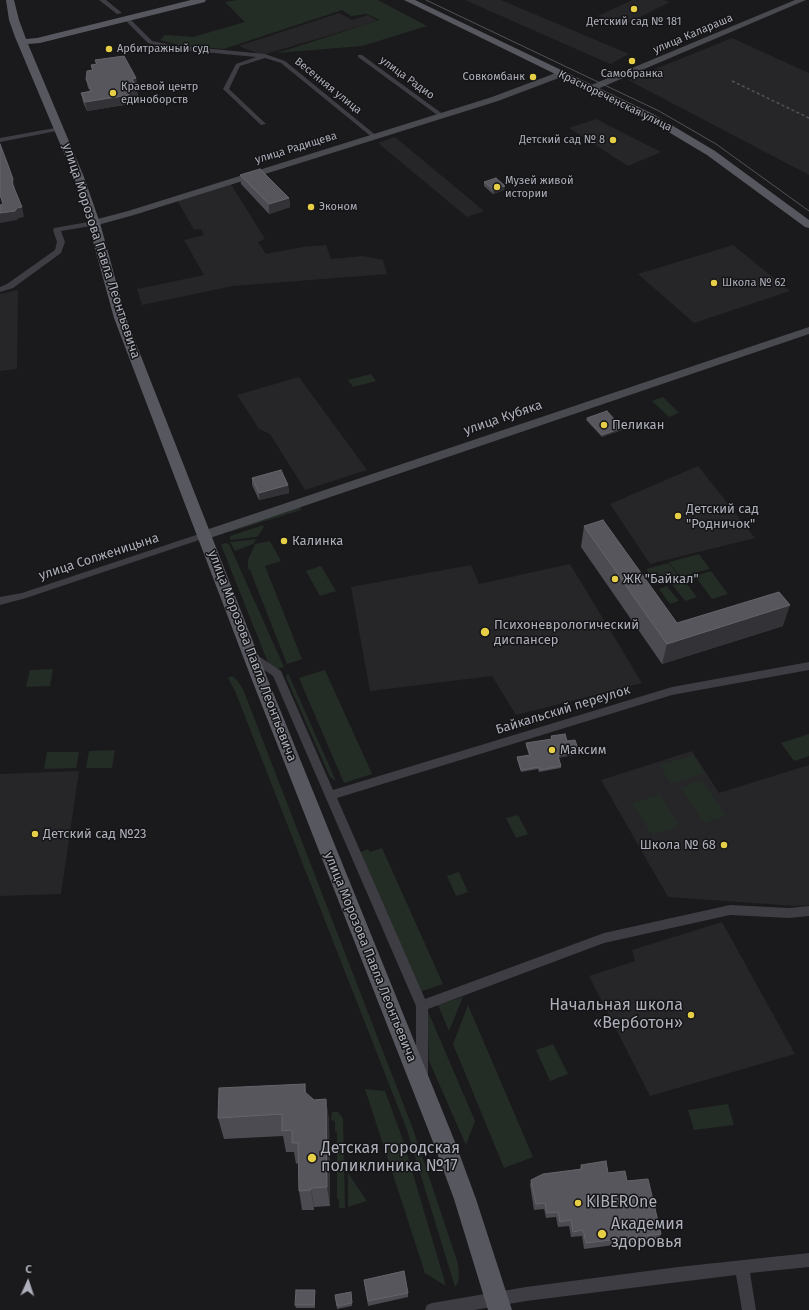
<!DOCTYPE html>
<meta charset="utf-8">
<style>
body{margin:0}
#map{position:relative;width:809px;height:1310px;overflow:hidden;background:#1a1a1c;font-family:"Fira Sans",sans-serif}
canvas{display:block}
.north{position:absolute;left:8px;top:1262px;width:40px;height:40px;-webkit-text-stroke:3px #151517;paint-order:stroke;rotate:3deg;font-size:11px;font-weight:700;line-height:16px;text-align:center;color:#adafba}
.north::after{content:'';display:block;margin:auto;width:14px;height:18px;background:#adafba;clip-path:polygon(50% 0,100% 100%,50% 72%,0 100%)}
</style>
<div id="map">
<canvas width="809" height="1310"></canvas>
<div class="north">С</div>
</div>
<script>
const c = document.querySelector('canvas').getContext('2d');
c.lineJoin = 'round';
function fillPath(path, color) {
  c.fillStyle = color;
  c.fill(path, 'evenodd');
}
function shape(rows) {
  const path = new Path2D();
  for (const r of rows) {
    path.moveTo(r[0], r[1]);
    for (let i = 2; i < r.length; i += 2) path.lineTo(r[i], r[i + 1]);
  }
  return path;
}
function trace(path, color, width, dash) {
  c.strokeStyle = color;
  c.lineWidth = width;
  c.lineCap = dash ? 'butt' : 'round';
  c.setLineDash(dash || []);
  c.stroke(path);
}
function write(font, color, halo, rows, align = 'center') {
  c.font = font + ' "Fira Sans",sans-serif';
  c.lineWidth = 3;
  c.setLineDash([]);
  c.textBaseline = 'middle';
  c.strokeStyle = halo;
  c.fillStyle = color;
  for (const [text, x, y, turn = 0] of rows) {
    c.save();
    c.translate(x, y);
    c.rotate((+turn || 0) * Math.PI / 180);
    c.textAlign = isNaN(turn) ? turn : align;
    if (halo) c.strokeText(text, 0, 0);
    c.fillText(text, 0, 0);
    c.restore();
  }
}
fillPath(shape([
 [465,0,501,0,629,54,610,64],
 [632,0,664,0,670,2,622,26,598,16],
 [339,13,352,20,368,15,378,21,262,55,239,46],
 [732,38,809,73,809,175,628,80],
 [596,119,661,152,628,166,569,128],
 [395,137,484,211,467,217,378,143],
 [231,184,265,239,258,242,266,254,302,247,326,245,331,259,363,256,383,260,387,274,233,286,142,305,137,289,204,275,184,240,204,235,201,229,194,230,177,200],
 [733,245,790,291,694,323,638,274],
 [18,290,17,369,0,371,0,294],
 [299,377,367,470,305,490,270,434,259,429,237,395],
 [698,466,755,538,650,564,610,504],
 [570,564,642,683,516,715,492,676,370,691,351,587,471,565,479,584],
 [692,751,719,793,809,765,809,905,796,906,668,897,601,780],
 [79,771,61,894,0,896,0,774],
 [722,922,795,1054,650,1096,589,976,635,961,632,950]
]), '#262629');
fillPath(shape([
 [238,0,378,0,427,26,362,46,277,53,380,20,367,14,351,16,342,10,224,49,178,45,160,40,165,35,193,37,245,22,225,2],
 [371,374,376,381,353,387,348,380],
 [663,397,679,413,669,417,652,401],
 [300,505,301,510,230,532,230,530],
 [263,525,264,527,257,537,230,540,230,536],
 [257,539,253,544,235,551,230,542],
 [270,541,281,561,265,566,302,659,287,664,250,570,254,569,249,570,248,567,248,560,255,544],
 [224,543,229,544,284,667,273,670,269,665,221,545],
 [699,554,710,569,680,577,669,562],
 [669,563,679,577,656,584,646,569],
 [321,566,336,591,320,596,306,571],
 [711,571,728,594,712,599,695,576],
 [683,579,697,597,685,601,671,583],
 [667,586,679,601,670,604,659,589],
 [53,669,50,686,26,687,30,670],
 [325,670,372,774,344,783,299,678],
 [288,673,336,781,330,777,286,677],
 [232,676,237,680,243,689,413,1129,458,1264,459,1274,458,1283,455,1287,407,1130,235,691,228,678],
 [809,734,809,756,794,761,781,743],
 [115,750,112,768,86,768,89,751],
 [47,752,79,752,76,768,44,769],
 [693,755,705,773,671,784,660,765],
 [702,780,726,816,704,823,681,788],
 [660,794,679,826,652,835,632,803],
 [518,815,528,834,516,838,506,818],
 [382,848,443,984,420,992,358,853,368,849,370,852],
 [459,872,468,892,456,896,447,876],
 [463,997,449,1031,438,1005],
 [468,1005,533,1157,504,1168,453,1044],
 [427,1009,475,1121,466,1145,429,1061],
 [553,1044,568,1074,550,1081,536,1050],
 [365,1089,385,1091,403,1140,446,1286,425,1273],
 [728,1104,734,1125,694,1130,688,1110],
 [332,1112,338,1112,343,1118,345,1208,339,1208,339,1200,337,1198,337,1132,335,1131,335,1121,331,1120],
 [348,1173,367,1201,348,1207]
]), '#242c26');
fillPath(shape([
 [99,0,106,0,122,13,117,14,99,0],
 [125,18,129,18,152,41,172,45,265,54,285,61,378,137,373,138,281,63,265,58,240,66,229,89,266,124,261,125,223,89,236,64,256,57,172,49,148,43,125,20,125,18],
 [358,55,362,55,444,115,444,117,440,117,358,57,358,55],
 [60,127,63,129,62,130,0,142,0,138,60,127],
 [94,221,98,223,97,225,61,231,65,242,61,253,13,288,0,292,0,287,7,284,55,250,57,242,53,230,54,228,94,221],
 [205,532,210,535,208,537,26,598,0,605,0,597,22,593,205,532],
 [251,651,281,671,333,790,672,687,809,662,809,670,672,695,337,798,425,999,604,933,730,905,789,908,809,906,809,916,789,918,730,915,604,943,428,1009,428,1074,427,1078,422,1080,417,1078,416,1074,416,1006,273,676,247,658,246,655,247,652,251,651],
 [809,1253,809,1267,750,1273,756,1310,742,1310,736,1275,526,1301,474,1310,425,1310,427,1305,432,1303,526,1287,678,1267,809,1253]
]), '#3d3d43');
fillPath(shape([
 [795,0,806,0,595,90,589,90,588,88,589,86,795,0],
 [561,71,564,72,565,74,564,76,498,101,134,215,94,226,89,223,90,221,128,211,492,97,561,71],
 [809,327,809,334,210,538,205,539,200,538,199,535,200,532,809,327]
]), '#494a50');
fillPath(shape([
 [6,0,14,0,19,20,26,39,37,38,191,0,206,0,205,2,40,43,28,44,84,177,100,223,126,318,268,680,455,1142,476,1199,512,1310,488,1310,454,1199,433,1142,252,680,114,318,88,223,74,177,15,37,9,20,6,0],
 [404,0,415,0,653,114,715,151,809,220,809,228,805,227,707,155,645,118,404,0]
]), '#57575f');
trace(shape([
 [426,0,659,111,716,144,809,211]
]), '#525359', 1);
trace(shape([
 [732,81,809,118]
]), '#525359', 1.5, [3, 2.5]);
fillPath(shape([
 [95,60,136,78,137,87,136,87,138,97,129,99,130,104,87,111,83,102,81,93,90,91,88,88,86,79,92,70,91,65,96,65],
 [240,175,289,198,290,207,269,214,241,184],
 [484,182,504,190,493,194,484,186],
 [587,418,622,430,602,437,586,420],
 [252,478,288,485,289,493,259,500,252,485],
 [584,526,677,623,783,626,662,664,581,547],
 [551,736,567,741,579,752,579,754,558,758,561,766,561,768,539,772,538,769,521,772,517,759,517,757,529,755,526,746,526,743,551,739],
 [305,1084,306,1093,314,1100,326,1099,329,1121,330,1206,314,1207,314,1210,302,1210,299,1191,298,1163,296,1164,294,1152,286,1152,283,1136,224,1139,218,1118],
 [581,1165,608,1173,627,1181,661,1234,659,1239,584,1249,582,1236,571,1237,569,1226,558,1227,556,1217,546,1218,544,1209,534,1210,530,1185,531,1180,580,1169],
 [364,1280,408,1293,408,1297,368,1306],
 [351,1292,352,1306,337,1309,335,1295],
 [315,1293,315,1308,296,1308,295,1305]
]), '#4b4b51');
fillPath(shape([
 [136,78,137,87,134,88,132,79],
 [137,89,138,97,129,99,130,104,87,111,85,102,126,90],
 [13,179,15,188,15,192,12,183],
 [505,186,504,190,493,194,494,189],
 [289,198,290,207,269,214,269,204],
 [22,207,24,217,19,218,17,220,0,223,0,213],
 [622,428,622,430,602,437,602,435],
 [288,485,289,493,259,500,259,493],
 [790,605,783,626,662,664,667,644],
 [579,752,579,754,557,758,558,756],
 [326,1099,329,1121,330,1206,327,1187],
 [311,1188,314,1207,314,1210,311,1190]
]), '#333337');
const building = shape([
 [124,56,136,78,132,79,137,89,126,90,129,95,85,102,81,93,92,91,86,79,87,71,93,70,91,65,97,64,95,60,124,56],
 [0,144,8,165,13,179,12,183,22,207,17,208,15,211,0,213,0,205,3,204,0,195,0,144],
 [260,169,289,198,269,204,240,175,260,169],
 [496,178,505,186,494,189,484,182,496,178],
 [607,411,622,428,602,435,587,418,607,411],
 [281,470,288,485,259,493,252,478,281,470],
 [603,520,677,623,779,592,790,605,667,644,584,526,603,520],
 [565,734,567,741,575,740,579,752,558,756,561,766,540,770,539,767,521,770,517,757,530,755,526,743,552,739,551,736,565,734],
 [305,1084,305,1092,314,1100,326,1099,327,1187,311,1188,311,1190,299,1191,298,1143,292,1143,292,1130,282,1131,282,1114,218,1118,219,1088,305,1084],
 [606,1161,608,1173,625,1171,627,1181,648,1179,661,1234,586,1243,583,1230,573,1232,571,1220,560,1222,558,1212,547,1213,545,1203,536,1204,531,1180,543,1174,582,1169,581,1165,606,1161],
 [404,1271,408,1293,368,1301,364,1280,404,1271],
 [296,1290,315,1290,314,1305,295,1305,296,1290],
 [351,1292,352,1303,337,1306,335,1295,351,1292]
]);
fillPath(building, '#56565c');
trace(building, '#64646b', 1);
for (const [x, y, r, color] of [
 [634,9,4,"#e7ce47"],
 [109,49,4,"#e7ce47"],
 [632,61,4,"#e7ce47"],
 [533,77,4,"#e7ce47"],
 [113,93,4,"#e7ce47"],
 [613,140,4,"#e7ce47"],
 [497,187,4,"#e7ce47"],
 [311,207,4,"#e7ce47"],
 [714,283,4,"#e7ce47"],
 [604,425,4,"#e7ce47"],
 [678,516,4,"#e7ce47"],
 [284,541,4,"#e7ce47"],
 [615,579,4,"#e7ce47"],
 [485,632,5,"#e7ce47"],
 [552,750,4,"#e7ce47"],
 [35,834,4,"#e7ce47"],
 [724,845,4,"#e7ce47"],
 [691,1015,4,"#e7ce47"],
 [312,1158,5,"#e7ce47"],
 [578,1203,4,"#e7ce47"],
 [602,1234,5,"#e7ce47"]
]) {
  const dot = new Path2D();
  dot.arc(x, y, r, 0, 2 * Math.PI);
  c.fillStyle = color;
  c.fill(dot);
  trace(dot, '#151517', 1.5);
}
write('11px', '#adafba', '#151517', [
 ["Детский сад № 181",634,22,"center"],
 ["Арбитражный суд",117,49],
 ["Самобранка",632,74,"center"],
 ["Совкомбанк",525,77,"right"],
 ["Краевой центр",121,87],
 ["единоборств",121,100],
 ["Детский сад № 8",605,140,"right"],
 ["Музей живой",505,181],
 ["истории",505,194],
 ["Эконом",319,207],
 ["Школа № 62",722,283]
], 'left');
write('11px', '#adafba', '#151517', [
 ["улица Калараша",693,34,-23],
 ["улица Радио",407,78,36],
 ["Весенняя улица",328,86,39],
 ["Краснореченская улица",615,101,26],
 ["улица Радищева",296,148,-17]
]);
write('13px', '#adafba', '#151517', [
 ["улица Морозова Павла Леонтьевича",101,251,72],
 ["улица Кубяка",503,418,-19],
 ["улица Солженицына",99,557,-18],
 ["улица Морозова Павла Леонтьевича",252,656,69],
 ["Байкальский переулок",563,710,-17],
 ["улица Морозова Павла Леонтьевича",370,957,68]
]);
write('13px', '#adafba', '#151517', [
 ["Пеликан",612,425],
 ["Детский сад",686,509],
 ["\"Родничок\"",686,524],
 ["Калинка",292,541],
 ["ЖК \"Байкал\"",623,579],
 ["Психоневрологический",494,625],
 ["диспансер",494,640],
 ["Максим",560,750],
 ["Детский сад №23",43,834],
 ["Школа № 68",716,845,"right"]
], 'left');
write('16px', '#adafba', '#151517', [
 ["Начальная школа",683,1006,"right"],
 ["«Верботон»",683,1024,"right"],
 ["Детская городская",321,1149],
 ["поликлиника №17",321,1167],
 ["KIBEROne",586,1203],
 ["Академия",611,1225],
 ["здоровья",611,1243]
], 'left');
</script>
